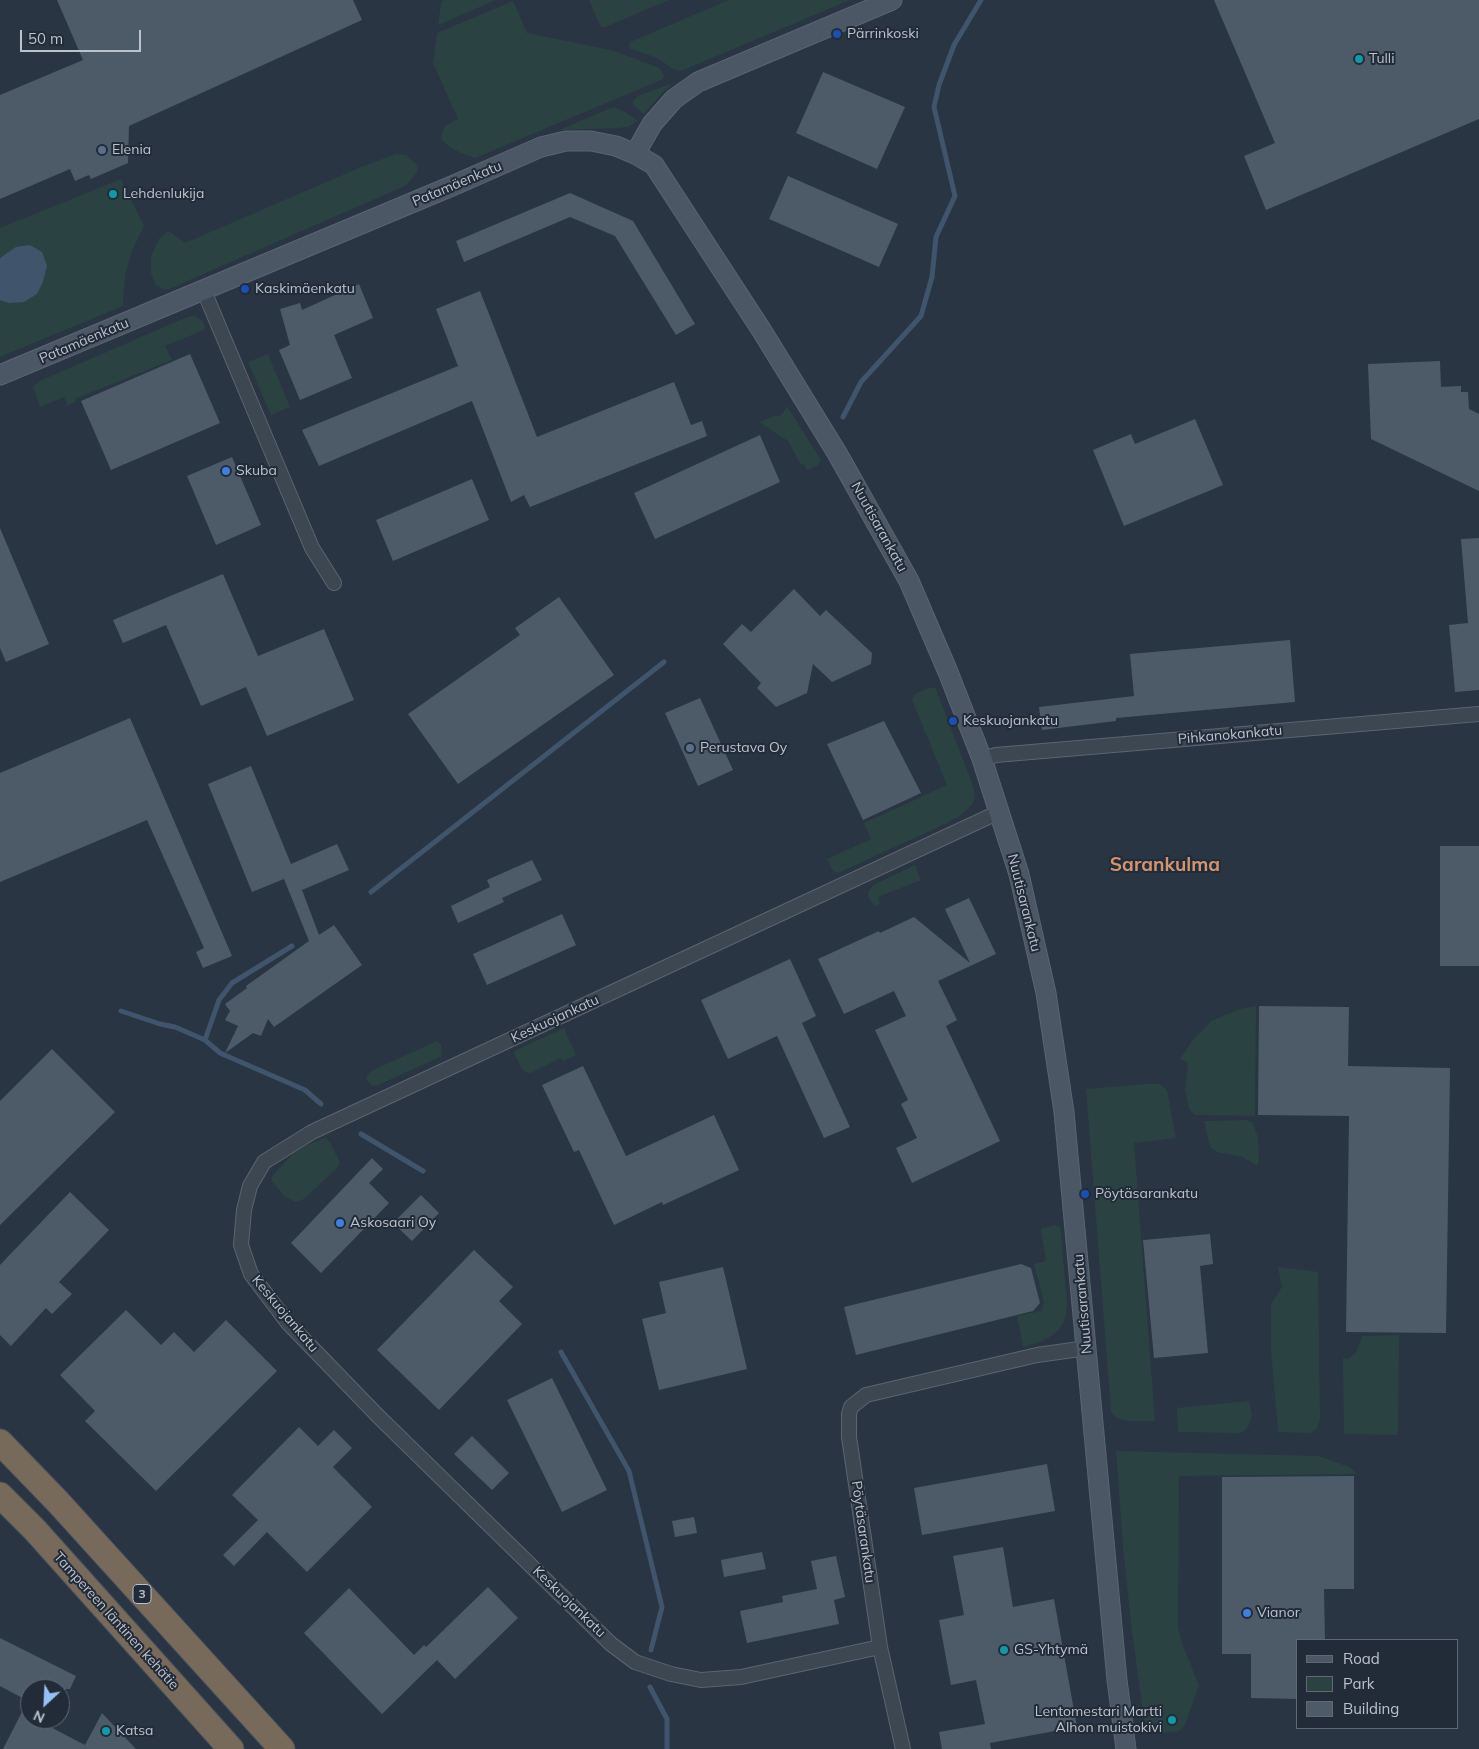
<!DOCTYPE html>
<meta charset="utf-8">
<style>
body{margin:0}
#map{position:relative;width:1479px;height:1749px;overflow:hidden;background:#293542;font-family:Mulish,sans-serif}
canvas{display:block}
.legend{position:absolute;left:1296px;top:1639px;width:162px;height:90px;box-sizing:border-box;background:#222c38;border:1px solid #5f6873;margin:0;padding:6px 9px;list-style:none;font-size:15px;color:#bac2cc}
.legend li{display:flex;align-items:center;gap:10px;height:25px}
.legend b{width:25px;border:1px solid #5f6873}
.north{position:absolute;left:20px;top:1679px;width:50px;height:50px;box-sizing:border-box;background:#222c38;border:1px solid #5f6873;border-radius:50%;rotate:205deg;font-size:14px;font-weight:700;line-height:20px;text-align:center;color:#bac2cc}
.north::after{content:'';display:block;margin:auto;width:18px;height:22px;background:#98c1f3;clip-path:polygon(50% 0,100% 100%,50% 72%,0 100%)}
.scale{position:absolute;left:20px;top:30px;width:121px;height:22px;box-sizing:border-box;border:2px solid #bac2cc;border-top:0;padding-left:6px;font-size:15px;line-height:18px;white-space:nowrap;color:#bac2cc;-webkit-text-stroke:4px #222c38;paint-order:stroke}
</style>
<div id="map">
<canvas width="1479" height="1749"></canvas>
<ul class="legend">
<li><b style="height:6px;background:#4b5765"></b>Road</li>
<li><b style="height:14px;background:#2b4243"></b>Park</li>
<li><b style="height:14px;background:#4d5b68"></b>Building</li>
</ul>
<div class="north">N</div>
<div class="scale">50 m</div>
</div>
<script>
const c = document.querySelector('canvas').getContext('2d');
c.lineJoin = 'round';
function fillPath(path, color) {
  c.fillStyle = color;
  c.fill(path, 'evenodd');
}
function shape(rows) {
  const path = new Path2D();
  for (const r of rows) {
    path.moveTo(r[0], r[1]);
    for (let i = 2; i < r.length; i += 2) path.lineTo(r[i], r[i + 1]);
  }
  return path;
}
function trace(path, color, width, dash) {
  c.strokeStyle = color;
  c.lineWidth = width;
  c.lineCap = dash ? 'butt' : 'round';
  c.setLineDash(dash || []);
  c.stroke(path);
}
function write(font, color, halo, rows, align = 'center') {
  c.font = font + ' Mulish,sans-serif';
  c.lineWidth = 4;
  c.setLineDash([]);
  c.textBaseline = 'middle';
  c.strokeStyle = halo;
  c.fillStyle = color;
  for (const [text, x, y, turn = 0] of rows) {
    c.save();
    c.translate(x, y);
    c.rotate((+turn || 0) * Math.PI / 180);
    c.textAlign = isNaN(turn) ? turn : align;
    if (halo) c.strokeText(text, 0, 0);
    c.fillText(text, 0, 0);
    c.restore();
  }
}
fillPath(shape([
 [444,0,496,0,438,25,441,3],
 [589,0,669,0,605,27,601,27,599,23],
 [729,0,850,0,681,71,673,69,657,58,629,48,630,42],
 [513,1,527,33,615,51,659,68,665,76,661,80,475,158,461,153,451,148,443,141,441,136,445,126,458,119,433,63,437,33],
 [673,83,665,90,644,114,633,105,633,101,638,96],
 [611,108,616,108,625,112,638,121,628,127,617,128,559,130],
 [396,154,406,155,418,166,417,172,407,185,169,289,163,289,155,284,151,273,151,256,159,239,169,231,185,243,359,168],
 [121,179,144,226,132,251,125,275,123,306,0,357,0,228],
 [195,316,203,321,205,327,204,330,165,346,172,360,75,399,76,401,68,406,64,397,40,407,33,386,42,380,187,317],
 [268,354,290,407,271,415,248,362],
 [787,406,821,460,818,465,807,470,804,464,801,465,788,441,759,422,773,416,780,416,784,412],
 [931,687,936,689,973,786,975,797,972,805,960,816,943,825,838,873,833,871,827,859,871,839,864,823,947,785,912,700,913,696,917,693],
 [915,865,921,880,878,897,880,904,877,906,874,905,869,899,868,892,873,885],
 [1256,1006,1255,1116,1195,1115,1189,1109,1185,1090,1188,1063,1180,1059,1192,1041,1211,1021,1240,1009],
 [564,1028,576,1055,563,1061,561,1058,531,1073,525,1072,522,1070,514,1053,516,1050],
 [437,1041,441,1045,442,1056,376,1086,371,1085,367,1080,367,1075,371,1071],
 [1145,1084,1159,1084,1167,1090,1176,1138,1134,1143,1155,1421,1128,1421,1117,1418,1111,1412,1086,1089],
 [1246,1120,1252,1122,1258,1137,1259,1160,1257,1166,1243,1157,1217,1152,1210,1147,1204,1121],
 [325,1138,330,1142,340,1163,338,1167,304,1199,296,1202,285,1197,272,1181,272,1176,293,1154,307,1145],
 [1055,1225,1060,1227,1061,1234,1067,1302,1066,1316,1061,1327,1053,1335,1040,1342,1023,1347,1017,1316,1041,1311,1044,1302,1034,1264,1046,1261,1041,1229],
 [1278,1267,1318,1272,1320,1419,1317,1428,1311,1433,1278,1432,1271,1350,1271,1304,1282,1287],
 [1399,1335,1398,1435,1344,1434,1343,1358,1348,1359,1356,1353,1362,1336],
 [1249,1401,1252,1414,1249,1425,1245,1430,1241,1433,1178,1432,1177,1408],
 [1116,1451,1319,1456,1349,1467,1357,1474,1179,1476,1178,1628,1183,1646,1199,1685,1184,1727,1179,1731,1163,1733,1150,1731,1144,1718,1132,1632,1123,1547]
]), '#2b4243');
fillPath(shape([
 [30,245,42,252,47,266,43,282,37,294,24,302,9,303,0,300,0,258,16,247]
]), '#40546b');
trace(shape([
 [843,417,861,382,921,316,932,277,936,237,955,196,934,107,939,85,954,45,981,0],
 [371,892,664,662],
 [121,1011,160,1024,175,1027,205,1040,220,1053,305,1090,321,1104],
 [205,1040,219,1000,232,983,292,946],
 [361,1134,423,1171],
 [561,1352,629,1471,662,1607,651,1650],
 [650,1687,667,1719,667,1749]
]), '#40546b', 5);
fillPath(shape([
 [57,0,353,0,362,20,129,126,128,163,91,179,89,175,75,181,70,169,0,199,0,95,83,60],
 [1214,0,1479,0,1479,119,1266,210,1244,156,1275,143],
 [823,72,905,107,877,169,796,133],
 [788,176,898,224,879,267,769,219],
 [570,193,633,221,695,324,676,335,615,236,570,217,464,262,456,241],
 [359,284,373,318,334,335,352,378,300,400,279,350,290,345,280,309,300,303,302,310],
 [480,291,537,437,674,382,691,425,702,421,707,436,530,507,524,495,511,502,472,401,319,466,302,430,458,366,436,309],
 [190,354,220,423,111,470,81,401],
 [1440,361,1441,387,1461,386,1461,392,1468,392,1469,409,1479,414,1479,491,1371,439,1368,364],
 [1195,419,1223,485,1124,526,1093,450,1131,434,1135,444],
 [760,435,780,482,655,539,634,493],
 [232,457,261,525,216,545,187,476],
 [472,479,489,520,393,561,376,520],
 [0,528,49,644,6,662,0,648],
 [1479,538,1479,690,1455,692,1449,625,1468,623,1461,539],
 [223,574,258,656,324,629,354,700,267,736,246,687,201,706,166,625,123,643,113,620],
 [794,589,820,616,826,610,872,653,871,664,832,682,813,664,807,693,776,707,757,688,761,683,723,644,742,624,751,632],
 [559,597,614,675,458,784,408,714,520,635,515,628],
 [1290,640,1295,702,1116,718,1116,721,1042,730,1039,707,1134,696,1130,654],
 [700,698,733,770,698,786,665,713],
 [130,718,232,956,203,968,196,952,204,948,147,820,0,882,0,773],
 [884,721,921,793,863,820,827,744],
 [251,766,291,864,337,844,349,870,302,890,319,935,334,925,362,965,274,1027,268,1019,261,1036,253,1033,225,1053,238,1026,225,1020,230,1011,225,1004,247,988,246,986,309,941,284,879,252,892,208,784],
 [1440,846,1479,846,1479,966,1440,966],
 [532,860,542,880,502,898,504,902,458,923,451,906,490,887,487,880],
 [969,898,996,954,938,981,957,1020,946,1026,1000,1141,912,1183,896,1148,917,1138,901,1104,908,1100,875,1030,906,1016,894,991,844,1014,818,959,879,931,880,933,914,917,970,963,945,909],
 [562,914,576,945,487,985,473,954],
 [790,959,816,1016,802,1023,850,1127,824,1138,777,1036,728,1059,701,1000],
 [1259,1006,1349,1007,1348,1066,1450,1068,1446,1333,1346,1332,1349,1116,1258,1115],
 [52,1049,115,1112,0,1225,0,1101],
 [583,1066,626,1156,714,1115,739,1170,663,1205,662,1202,614,1225,579,1150,574,1152,542,1085],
 [372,1158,383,1169,369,1183,389,1203,321,1273,291,1243],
 [70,1192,109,1230,59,1282,72,1294,52,1314,46,1308,11,1346,0,1335,0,1265],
 [421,1195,439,1213,412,1241,393,1223],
 [1210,1234,1213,1264,1200,1266,1208,1353,1154,1358,1143,1240],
 [474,1250,513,1287,499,1301,522,1324,439,1410,377,1350],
 [1021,1264,1031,1268,1040,1303,1033,1311,856,1355,844,1307],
 [723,1267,747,1369,659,1390,642,1319,666,1313,659,1282],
 [126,1310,161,1345,174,1332,194,1352,226,1320,277,1371,156,1491,85,1421,95,1411,60,1375],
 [552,1378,607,1490,562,1512,507,1400],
 [299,1427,318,1446,334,1430,352,1448,333,1467,372,1507,307,1572,267,1532,234,1566,223,1555,258,1520,232,1495],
 [472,1436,509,1473,492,1490,454,1454],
 [1047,1464,1055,1511,922,1535,914,1488],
 [1354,1476,1354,1589,1324,1589,1325,1640,1298,1640,1298,1699,1251,1698,1251,1654,1222,1654,1222,1477],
 [694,1517,697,1533,675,1537,672,1521],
 [1003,1547,1013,1607,1054,1599,1077,1727,990,1743,991,1749,942,1749,939,1732,985,1724,976,1680,951,1685,939,1620,964,1615,953,1556],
 [762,1552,766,1569,724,1577,721,1560],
 [836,1556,845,1597,834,1600,839,1624,747,1643,740,1611,783,1602,782,1596,817,1589,811,1561],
 [488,1587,518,1618,455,1679,437,1660,382,1714,304,1633,349,1588,414,1655,424,1645,426,1647],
 [0,1638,76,1676,70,1689,30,1689,30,1702,0,1686],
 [22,1712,30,1716,30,1719,35,1719,85,1745,102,1713,136,1749,3,1749]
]), '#4d5b68');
const street = shape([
 [204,291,312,548,334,583],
 [982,759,996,755,1479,714],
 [880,1647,741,1677,701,1680,671,1674,635,1662,611,1644,378,1416,288,1323,251,1274,241,1245,244,1210,250,1186,264,1162,312,1132,999,812],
 [903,1749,880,1647,849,1437,849,1414,851,1407,866,1395,1037,1355,1087,1348]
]);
const secondary = shape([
 [635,154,652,124,674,99,698,82,892,0],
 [0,375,452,186,541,147,566,141,591,141,616,146,635,154,654,165,762,331,837,453,909,581,948,672,982,759,1019,874,1046,993,1064,1112,1117,1680,1126,1749]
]);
const highway = shape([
 [0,1442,58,1502,282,1749],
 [0,1495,35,1530,231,1749]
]);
trace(street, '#5b6570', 16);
trace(secondary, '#5b6570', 21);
trace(highway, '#48525d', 27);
trace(street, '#3d4752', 14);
trace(secondary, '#4b5765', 19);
trace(highway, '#786a5b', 25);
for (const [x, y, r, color] of [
 [837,34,5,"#1a4fb4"],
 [1359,59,5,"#0f9aa8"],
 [102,150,5,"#5c6f8a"],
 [113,194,5,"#0f9aa8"],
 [245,289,5,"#1a4fb4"],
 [226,471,5,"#3f7fe0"],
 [953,721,5,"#1a4fb4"],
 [690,748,5,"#5c6f8a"],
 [1085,1194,5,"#1a4fb4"],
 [340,1223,5,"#3f7fe0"],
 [1247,1613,5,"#3f7fe0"],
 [1004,1650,5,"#0f9aa8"],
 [1172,1720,5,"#0f9aa8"],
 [106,1731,5,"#0f9aa8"]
]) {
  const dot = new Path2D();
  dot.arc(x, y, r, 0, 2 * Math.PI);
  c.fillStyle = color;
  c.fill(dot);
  trace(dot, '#222c38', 2);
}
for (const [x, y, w] of [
 [142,1594,18]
]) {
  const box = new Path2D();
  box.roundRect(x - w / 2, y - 9.5, w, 19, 4);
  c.fillStyle = '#222c38';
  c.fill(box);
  trace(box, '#bac2cc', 1);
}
write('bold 12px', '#bac2cc', null, [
 ["3",142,1594]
]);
write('14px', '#bac2cc', '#222c38', [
 ["Pärrinkoski",847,34],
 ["Tulli",1369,59],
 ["Elenia",112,150],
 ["Lehdenlukija",123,194],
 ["Kaskimäenkatu",255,289],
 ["Skuba",236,471],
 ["Keskuojankatu",963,721],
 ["Perustava Oy",700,748],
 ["Pöytäsarankatu",1095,1194],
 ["Askosaari Oy",350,1223],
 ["Vianor",1257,1613],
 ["GS-Yhtymä",1014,1650],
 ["Lentomestari Martti",1162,1712,"right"],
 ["Alhon muistokivi",1162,1728,"right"],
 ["Katsa",116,1731]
], 'left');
write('14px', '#bac2cc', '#222c38', [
 ["Patamäenkatu",457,184,-23],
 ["Patamäenkatu",84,341,-23],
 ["Nuutisarankatu",879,527,61],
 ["Pihkanokankatu",1230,735,-5],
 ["Nuutisarankatu",1024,903,76],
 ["Keskuojankatu",555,1019,-25],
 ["Nuutisarankatu",1083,1304,-95],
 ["Keskuojankatu",285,1314,50],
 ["Pöytäsarankatu",863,1532,82],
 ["Keskuojankatu",569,1602,44],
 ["Tampereen läntinen kehätie",116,1621,48]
]);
write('bold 19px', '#d29470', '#222c38', [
 ["Sarankulma",1165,865]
]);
</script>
